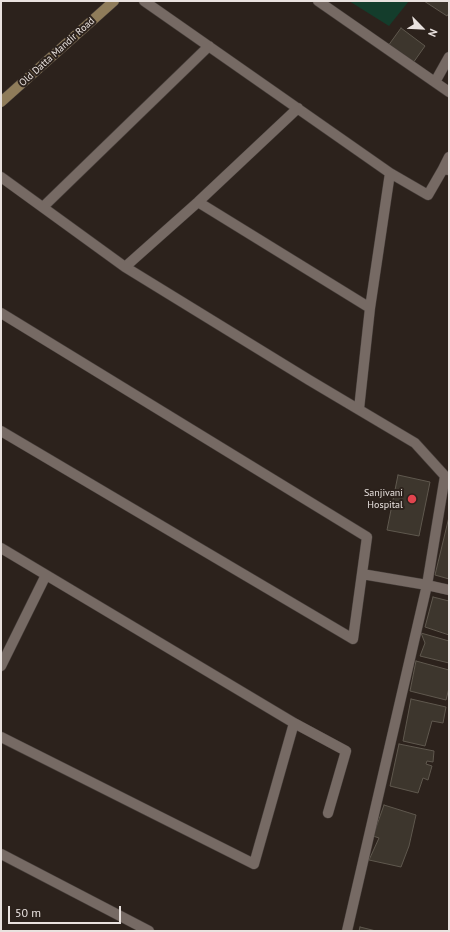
<!DOCTYPE html>
<style>
body{margin:0}
#map{position:relative;width:450px;height:932px;overflow:hidden;background:#2c221c;font-family:"PT Sans",sans-serif}
canvas{display:block}
.frame{position:absolute;inset:0;border:2px solid #e9e2df;pointer-events:none}
.north{position:absolute;left:402px;top:8px;width:40px;height:40px;-webkit-text-stroke:3px #2c221c;paint-order:stroke;rotate:114deg;font-size:11px;font-weight:700;line-height:16px;text-align:center;color:#e9e2df}
.north::after{content:'';display:block;margin:auto;width:14px;height:18px;background:#e9e2df;clip-path:polygon(50% 0,100% 100%,50% 72%,0 100%)}
.scale{position:absolute;left:8px;top:906px;width:113px;height:18px;box-sizing:border-box;border:2px solid #e9e2df;border-top:0;padding-left:5px;font-size:12px;line-height:14px;white-space:nowrap;color:#e9e2df;-webkit-text-stroke:3px #2c221c;paint-order:stroke}
</style>
<div id="map">
<canvas width="450" height="932"></canvas>
<div class="frame"></div>
<div class="north">N</div>
<div class="scale">50 m</div>
</div>
<script>
const c = document.querySelector('canvas').getContext('2d');
c.lineJoin = 'round';
function fillPath(path, color) {
  c.fillStyle = color;
  c.fill(path, 'evenodd');
}
function shape(rows) {
  const path = new Path2D();
  for (const r of rows) {
    path.moveTo(r[0], r[1]);
    for (let i = 2; i < r.length; i += 2) path.lineTo(r[i], r[i + 1]);
  }
  return path;
}
function trace(path, color, width, dash) {
  c.strokeStyle = color;
  c.lineWidth = width;
  c.lineCap = dash ? 'butt' : 'round';
  c.setLineDash(dash || []);
  c.stroke(path);
}
function write(font, color, halo, rows, align = 'center') {
  c.font = font + ' "PT Sans",sans-serif';
  c.lineWidth = 4;
  c.setLineDash([]);
  c.textBaseline = 'middle';
  c.strokeStyle = halo;
  c.fillStyle = color;
  for (const [text, x, y, turn = 0] of rows) {
    c.save();
    c.translate(x, y);
    c.rotate((+turn || 0) * Math.PI / 180);
    c.textAlign = isNaN(turn) ? turn : align;
    if (halo) c.strokeText(text, 0, 0);
    c.fillText(text, 0, 0);
    c.restore();
  }
}
fillPath(shape([
 [349,1,409,1,389,26]
]), '#143d2c');
const building = shape([
 [424,1,449,1,449,13,447,16,424,1],
 [401,28,425,46,413,63,388,46,401,28],
 [398,475,430,482,419,536,387,530,398,475],
 [449,517,449,579,435,575,449,517],
 [433,597,449,601,449,635,425,627,433,597],
 [421,633,449,641,449,663,420,656,425,643,421,633],
 [416,661,449,670,449,688,446,700,410,691,416,661],
 [411,699,446,707,443,723,432,721,425,746,403,741,411,699],
 [399,744,434,751,433,762,427,761,426,764,432,766,428,780,423,778,418,793,390,786,399,744],
 [384,805,416,815,409,846,401,867,369,860,379,838,373,836,384,805],
 [360,927,376,931,359,931,360,927]
]);
fillPath(building, '#3d362d');
trace(building, '#5f584e', 1);
const street = shape([
 [144,1,390,173,370,308,359,409],
 [318,1,449,92],
 [435,82,449,57],
 [443,169,449,157],
 [390,173,428,195,443,169,449,170],
 [1,177,125,267,309,380,415,443,445,476,449,478],
 [198,202,370,308],
 [43,207,209,46],
 [125,267,198,202,298,108],
 [1,313,367,537,353,639,1,431],
 [1,548,294,723,346,751,328,813],
 [362,574,427,585,445,476],
 [1,666,46,575],
 [1,737,254,864,294,723],
 [1,854,149,931],
 [347,931,427,585,449,590]
]);
const secondary = shape([
 [1,102,114,1]
]);
trace(street, '#473f3b', 11);
trace(secondary, '#473f3b', 11);
trace(street, '#766a64', 10);
trace(secondary, '#8f7c5a', 10);
for (const [x, y, r, color] of [
 [412,499,5,"#e0444e"]
]) {
  const dot = new Path2D();
  dot.arc(x, y, r, 0, 2 * Math.PI);
  c.fillStyle = color;
  c.fill(dot);
  trace(dot, '#2c221c', 1.5);
}
write('10px', '#e9e2df', '#2c221c', [
 ["Old Datta Mandir Road",57,52,-42]
]);
write('10px', '#e9e2df', '#2c221c', [
 ["Sanjivani",403,493],
 ["Hospital",403,505]
], 'right');
</script>
